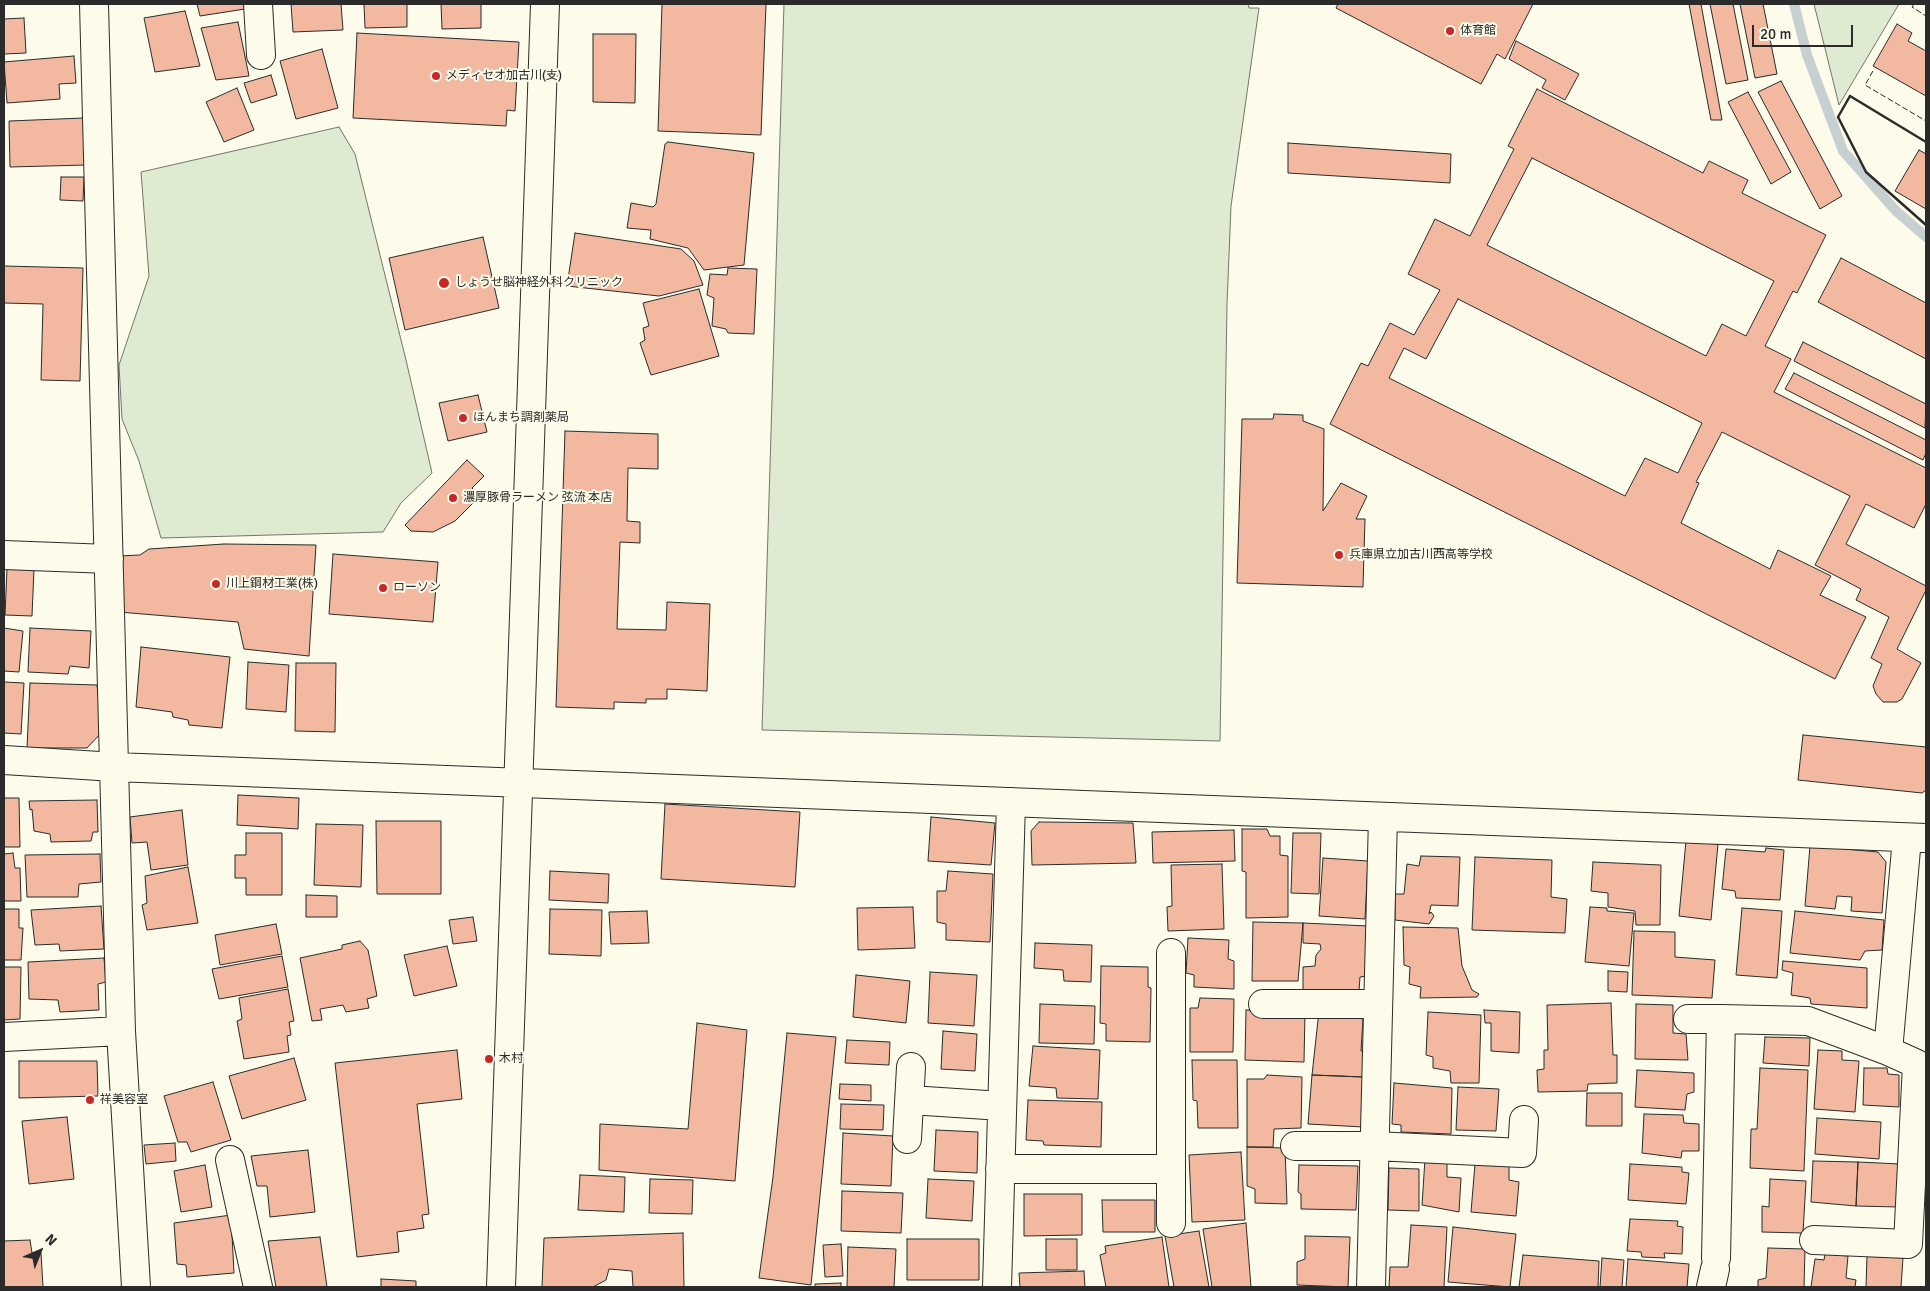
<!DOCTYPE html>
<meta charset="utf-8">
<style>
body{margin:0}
#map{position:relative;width:1930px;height:1291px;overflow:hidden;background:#fdfbea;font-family:Signika,sans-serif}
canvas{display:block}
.frame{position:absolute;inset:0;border:5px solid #2b2b2b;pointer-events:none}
.north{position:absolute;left:15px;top:1226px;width:50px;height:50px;-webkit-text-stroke:4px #fdfbea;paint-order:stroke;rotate:44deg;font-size:14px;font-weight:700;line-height:20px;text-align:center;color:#2b2b2b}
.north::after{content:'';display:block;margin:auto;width:18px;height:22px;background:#2b2b2b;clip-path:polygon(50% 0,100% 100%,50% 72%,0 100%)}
.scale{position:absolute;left:1752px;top:25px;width:101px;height:22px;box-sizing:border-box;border:2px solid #2b2b2b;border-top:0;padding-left:6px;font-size:15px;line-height:18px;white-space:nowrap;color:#2b2b2b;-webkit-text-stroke:4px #fdfbea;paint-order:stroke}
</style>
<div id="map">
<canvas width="1930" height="1291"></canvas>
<div class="frame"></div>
<div class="north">N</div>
<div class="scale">20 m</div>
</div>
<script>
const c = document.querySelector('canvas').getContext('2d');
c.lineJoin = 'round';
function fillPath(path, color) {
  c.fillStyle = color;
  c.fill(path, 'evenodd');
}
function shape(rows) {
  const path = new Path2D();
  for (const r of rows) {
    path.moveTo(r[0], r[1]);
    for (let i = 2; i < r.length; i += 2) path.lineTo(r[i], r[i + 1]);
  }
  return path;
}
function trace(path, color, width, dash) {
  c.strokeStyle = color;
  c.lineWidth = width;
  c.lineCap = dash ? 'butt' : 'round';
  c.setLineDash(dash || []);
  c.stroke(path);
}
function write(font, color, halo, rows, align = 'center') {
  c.font = font + ' Signika,"Noto Sans JP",sans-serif';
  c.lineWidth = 4;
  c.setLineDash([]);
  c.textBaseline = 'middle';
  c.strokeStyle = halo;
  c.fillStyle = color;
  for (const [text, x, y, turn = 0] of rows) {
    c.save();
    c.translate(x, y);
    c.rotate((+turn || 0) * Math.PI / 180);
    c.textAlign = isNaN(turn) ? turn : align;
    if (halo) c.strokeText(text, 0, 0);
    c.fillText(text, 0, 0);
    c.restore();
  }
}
const green = shape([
 [784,4,1248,4,1249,8,1259,8,1231,206,1227,304,1220,741,762,730,784,4],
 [1814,4,1899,4,1839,105,1814,4],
 [339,127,355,154,406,360,432,473,401,503,383,532,161,538,139,461,122,419,119,365,149,276,141,172,339,127]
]);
fillPath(green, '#deebd1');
trace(green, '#74746e', 1);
trace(shape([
 [1794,4,1807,55,1843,151,1896,211,1926,237]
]), '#c7d0d0', 10);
const building = shape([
 [197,4,244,4,245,9,200,16,197,4],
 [291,4,341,4,343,30,293,32,291,4],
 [364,4,407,4,407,27,365,28,364,4],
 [441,4,481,4,481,28,442,29,441,4],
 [662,4,766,4,761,135,658,131,662,4],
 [1338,4,1533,4,1505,59,1497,54,1481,84,1336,8,1338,4],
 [1689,4,1701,4,1722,120,1711,120,1689,4],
 [1710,4,1733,4,1748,80,1726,84,1710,4],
 [1740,4,1763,4,1777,74,1755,78,1740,4],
 [185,11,200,66,155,72,144,18,185,11],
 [24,18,26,53,4,54,4,19,24,18],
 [238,22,249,76,216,80,201,28,238,22],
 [1897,24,1912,33,1908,41,1926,51,1926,96,1873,66,1897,24],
 [357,33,519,42,515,111,507,110,506,126,353,118,357,33],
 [593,34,636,34,635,103,593,102,593,34],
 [1516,41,1579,74,1565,100,1542,88,1546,80,1509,59,1516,41],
 [322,49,338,108,296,119,280,61,322,49],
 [74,56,76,83,59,84,60,99,7,103,4,62,74,56],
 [271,75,277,95,251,103,244,83,271,75],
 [1781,81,1842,196,1820,209,1758,92,1781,81],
 [237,88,254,130,224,142,206,102,237,88],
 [1537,89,1703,173,1709,161,1748,180,1742,193,1826,235,1797,293,1793,291,1765,346,1791,359,1774,392,1926,468,1926,504,1914,528,1866,504,1846,544,1926,586,1926,590,1897,649,1921,663,1902,699,1897,702,1883,702,1876,694,1873,686,1882,664,1871,658,1889,617,1856,600,1861,589,1815,565,1850,496,1722,432,1696,482,1699,483,1681,523,1770,569,1778,550,1831,576,1820,595,1866,617,1835,679,1330,424,1361,363,1368,366,1390,323,1414,335,1440,290,1408,274,1435,219,1470,236,1514,149,1508,146,1537,89],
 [1532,158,1774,281,1746,336,1722,324,1706,356,1487,245,1532,158],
 [1458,299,1702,423,1678,473,1645,458,1625,496,1389,378,1404,348,1426,359,1458,299],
 [1748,92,1791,172,1771,184,1728,102,1748,92],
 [84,118,86,165,10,167,9,121,84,118],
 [668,142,754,153,744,265,704,270,688,248,650,239,651,230,627,228,631,203,653,207,656,204,665,144,668,142],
 [1288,143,1451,154,1450,183,1288,173,1288,143],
 [1919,150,1926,154,1926,209,1895,191,1919,150],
 [61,177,84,177,83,201,60,200,61,177],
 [575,233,681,249,694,261,703,285,659,296,567,286,575,233],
 [483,237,499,308,405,330,389,258,483,237],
 [1841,258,1926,303,1926,359,1818,302,1841,258],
 [4,266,83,268,80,381,41,380,43,304,4,303,4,266],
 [728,268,757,269,754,334,728,333,726,329,712,326,714,298,707,295,710,274,727,275,728,268],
 [699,289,719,356,651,375,640,343,645,340,643,328,649,326,643,303,699,289],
 [1803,342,1926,404,1925,428,1794,361,1803,342],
 [1794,373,1926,440,1926,453,1923,460,1785,389,1794,373],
 [478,395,487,432,448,441,439,403,478,395],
 [1274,414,1303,415,1303,421,1324,429,1323,511,1341,483,1367,496,1356,519,1365,519,1363,587,1237,583,1242,419,1273,419,1274,414],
 [565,431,658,434,658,469,628,468,627,521,640,522,640,543,620,542,617,629,666,630,667,602,710,604,707,691,667,689,667,699,646,699,646,703,614,702,614,709,556,707,565,431],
 [467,460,484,476,472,488,480,496,455,521,433,532,411,531,405,525,467,460],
 [224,544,316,545,309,656,244,649,238,622,119,612,118,556,140,555,149,549,224,544],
 [333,554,438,562,433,622,329,614,333,554],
 [7,568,34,569,32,616,5,615,7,568],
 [4,628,23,631,19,672,4,671,4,628],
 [30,628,91,631,89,668,70,666,68,674,28,672,30,628],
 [141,647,230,657,222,728,189,725,188,720,173,717,172,712,136,707,141,647],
 [248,662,289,665,286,712,246,709,248,662],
 [296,663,336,663,335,732,295,731,296,663],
 [4,682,24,683,21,734,4,733,4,682],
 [30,683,97,685,102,732,87,748,27,748,30,683],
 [1803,735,1926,747,1926,790,1922,793,1798,780,1803,735],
 [238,795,299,798,298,829,237,825,238,795],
 [4,798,19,798,20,847,4,847,4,798],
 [97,800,98,832,93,832,91,841,51,842,50,834,34,831,32,809,30,810,29,801,97,800],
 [665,804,800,812,795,887,661,879,665,804],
 [182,810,188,865,151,870,147,842,132,843,130,817,182,810],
 [931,817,995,823,991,865,928,861,931,817],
 [376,821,441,821,441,894,377,894,376,821],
 [1039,822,1133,823,1136,863,1032,865,1031,831,1039,822],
 [316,824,363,825,361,887,314,885,316,824],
 [1242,829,1267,829,1270,836,1280,836,1280,855,1288,856,1288,917,1246,918,1246,872,1242,871,1242,829],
 [1234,830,1235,861,1153,863,1152,832,1234,830],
 [246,833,282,833,282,895,246,895,246,878,235,878,235,855,246,855,246,833],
 [1293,833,1321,833,1319,894,1291,893,1293,833],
 [1686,841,1718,844,1711,920,1679,916,1686,841],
 [1810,846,1878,852,1886,862,1882,913,1851,911,1852,897,1837,896,1835,909,1805,906,1810,846],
 [1766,848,1784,850,1780,900,1736,898,1735,891,1722,889,1726,849,1765,852,1766,848],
 [13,853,15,868,20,868,21,901,4,901,4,854,13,853],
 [100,854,101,882,79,884,78,897,27,897,25,855,100,854],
 [1421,856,1460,857,1458,906,1431,905,1429,914,1431,912,1434,916,1429,924,1395,920,1395,894,1404,894,1407,864,1419,866,1421,856],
 [1475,857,1552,860,1551,897,1567,899,1565,933,1472,930,1475,857],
 [1323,858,1368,861,1365,919,1319,916,1323,858],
 [1593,862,1661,865,1660,925,1636,925,1635,911,1608,907,1608,893,1591,891,1593,862],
 [1222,864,1224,929,1168,931,1167,907,1172,906,1171,865,1222,864],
 [188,867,198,923,147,930,142,905,147,903,145,876,188,867],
 [550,871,609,874,608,903,549,900,550,871],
 [948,871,993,874,990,942,946,940,946,924,937,922,937,891,946,891,948,871],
 [306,895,337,896,337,917,306,917,306,895],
 [101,906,104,949,60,951,59,944,35,945,31,910,101,906],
 [913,907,915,948,858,950,857,908,913,907],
 [1590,907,1607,908,1607,911,1634,913,1629,966,1585,962,1590,907],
 [1742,908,1782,911,1777,978,1736,975,1742,908],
 [4,909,19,909,19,928,23,928,21,960,4,960,4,909],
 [550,909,602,910,601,956,549,954,550,909],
 [647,911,649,943,611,944,609,912,647,911],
 [1795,911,1884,920,1882,950,1865,951,1860,960,1790,953,1795,911],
 [473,917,477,941,453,944,449,920,473,917],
 [1253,922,1303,923,1298,981,1252,981,1253,922],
 [1303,923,1368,926,1367,976,1360,977,1359,991,1303,995,1303,967,1315,966,1316,955,1321,949,1320,944,1303,943,1303,923],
 [276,924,282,954,220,965,215,935,276,924],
 [1403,927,1458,928,1462,966,1472,990,1479,994,1477,997,1420,998,1421,987,1409,984,1410,967,1404,965,1403,927],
 [1634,931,1675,932,1675,957,1715,960,1712,998,1632,995,1634,931],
 [1188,938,1229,940,1228,959,1234,961,1234,989,1194,987,1194,975,1186,973,1188,938],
 [360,941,368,950,377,996,367,999,369,1008,346,1012,343,1005,320,1009,322,1020,312,1021,300,958,342,949,342,945,360,941],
 [1035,943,1092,945,1091,982,1064,981,1063,970,1034,968,1035,943],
 [447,946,457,986,414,996,404,955,447,946],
 [282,956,288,987,219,999,212,969,282,956],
 [104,958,106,982,98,984,99,1010,60,1012,58,1000,29,999,28,962,104,958],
 [1783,961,1867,968,1867,1008,1811,1004,1810,998,1791,995,1793,973,1782,970,1783,961],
 [1101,966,1148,967,1148,987,1151,988,1150,1042,1106,1041,1106,1024,1100,1023,1101,966],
 [4,967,21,967,20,1019,4,1020,4,967],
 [1608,971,1628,972,1627,992,1608,991,1608,971],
 [930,972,977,975,974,1026,928,1023,930,972],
 [856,975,910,981,906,1023,853,1017,856,975],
 [288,989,294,1021,289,1022,291,1035,287,1036,289,1052,244,1059,237,1021,242,1019,239,998,288,989],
 [1200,998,1234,999,1233,1052,1190,1052,1190,1008,1198,1008,1200,998],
 [1611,1003,1613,1055,1617,1055,1617,1083,1588,1084,1587,1091,1538,1092,1537,1070,1544,1069,1544,1050,1548,1050,1547,1005,1611,1003],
 [1040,1004,1095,1006,1094,1044,1039,1043,1040,1004],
 [1636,1004,1673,1005,1673,1033,1686,1034,1688,1060,1635,1059,1636,1004],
 [1246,1010,1305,1012,1304,1062,1245,1060,1246,1010],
 [1484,1010,1520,1012,1519,1053,1491,1051,1491,1023,1485,1023,1484,1010],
 [1319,1011,1363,1019,1361,1051,1367,1053,1364,1077,1312,1075,1319,1011],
 [1428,1012,1481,1015,1479,1083,1451,1083,1450,1071,1433,1068,1433,1057,1426,1055,1428,1012],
 [697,1023,747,1030,735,1181,599,1170,600,1124,688,1129,697,1023],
 [943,1031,977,1034,975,1071,941,1069,943,1031],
 [787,1033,836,1037,811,1285,759,1278,773,1177,787,1033],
 [1765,1037,1810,1038,1809,1066,1763,1063,1765,1037],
 [847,1040,890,1042,889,1065,845,1063,847,1040],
 [1033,1046,1100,1050,1098,1099,1057,1098,1056,1088,1029,1086,1033,1046],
 [457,1050,462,1099,417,1104,429,1214,422,1215,424,1228,397,1232,399,1252,357,1257,335,1063,457,1050],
 [1818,1050,1842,1051,1842,1060,1859,1061,1855,1112,1814,1109,1818,1050],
 [294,1058,306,1100,242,1119,229,1076,294,1058],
 [1192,1060,1237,1060,1238,1128,1198,1128,1197,1101,1193,1100,1192,1060],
 [19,1061,97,1061,98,1096,19,1098,19,1061],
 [1760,1068,1808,1070,1804,1171,1750,1168,1751,1129,1757,1129,1760,1068],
 [1864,1068,1887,1068,1888,1074,1899,1075,1899,1107,1863,1105,1864,1068],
 [1637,1070,1694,1073,1694,1092,1687,1094,1685,1110,1635,1107,1637,1070],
 [1267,1075,1302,1077,1301,1128,1274,1129,1273,1147,1247,1147,1247,1079,1264,1079,1267,1075],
 [1312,1075,1364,1077,1363,1127,1308,1124,1312,1075],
 [213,1082,231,1140,191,1152,187,1142,178,1142,164,1096,213,1082],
 [1394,1083,1452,1088,1451,1134,1401,1132,1401,1125,1392,1124,1394,1083],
 [840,1084,871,1085,871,1101,839,1099,840,1084],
 [1458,1087,1499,1089,1496,1131,1456,1130,1458,1087],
 [1587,1093,1622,1093,1622,1126,1586,1126,1587,1093],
 [1028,1100,1102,1102,1101,1147,1044,1145,1043,1141,1026,1140,1028,1100],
 [841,1104,884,1105,883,1130,840,1129,841,1104],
 [1644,1114,1683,1115,1684,1123,1699,1124,1699,1151,1682,1151,1681,1158,1642,1153,1644,1114],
 [67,1117,74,1179,29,1184,22,1121,67,1117],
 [1817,1118,1881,1122,1879,1159,1815,1154,1817,1118],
 [936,1130,978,1132,977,1173,934,1171,936,1130],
 [843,1133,893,1136,891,1186,841,1184,843,1133],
 [175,1143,176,1161,146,1164,144,1145,175,1143],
 [1247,1147,1285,1148,1287,1204,1255,1203,1255,1189,1247,1186,1247,1147],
 [308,1150,315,1212,270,1217,267,1186,257,1186,251,1156,308,1150],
 [1241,1152,1245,1220,1192,1222,1189,1155,1241,1152],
 [1425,1159,1447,1161,1447,1177,1461,1178,1459,1212,1422,1205,1425,1159],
 [1813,1161,1858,1162,1856,1206,1811,1202,1813,1161],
 [1858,1162,1900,1164,1899,1207,1856,1206,1858,1162],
 [1475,1164,1509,1166,1509,1180,1519,1182,1516,1216,1471,1212,1475,1164],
 [1630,1164,1682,1167,1682,1172,1689,1173,1686,1204,1628,1200,1630,1164],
 [205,1165,212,1207,181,1212,174,1171,205,1165],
 [1299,1165,1358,1166,1356,1210,1301,1209,1301,1194,1298,1192,1299,1165],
 [1389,1168,1419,1169,1419,1211,1388,1210,1389,1168],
 [580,1175,625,1177,624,1212,578,1210,580,1175],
 [650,1179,693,1180,692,1214,649,1213,650,1179],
 [928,1179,974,1181,972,1221,926,1218,928,1179],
 [1770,1179,1806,1181,1803,1233,1762,1232,1762,1206,1769,1207,1770,1179],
 [842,1191,903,1193,901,1233,841,1231,842,1191],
 [1024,1194,1082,1194,1082,1235,1024,1236,1024,1194],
 [1102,1200,1155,1200,1155,1232,1103,1232,1102,1200],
 [231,1215,234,1273,187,1277,186,1265,177,1264,174,1223,231,1215],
 [1630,1219,1678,1221,1677,1226,1683,1227,1682,1254,1664,1253,1665,1258,1642,1257,1641,1252,1627,1251,1630,1219],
 [1246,1223,1251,1287,1212,1287,1203,1229,1246,1223],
 [1411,1225,1447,1227,1444,1287,1389,1287,1390,1267,1408,1267,1411,1225],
 [1453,1227,1516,1234,1510,1287,1448,1282,1453,1227],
 [1199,1231,1209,1287,1174,1287,1165,1236,1199,1231],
 [683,1233,684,1287,633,1287,632,1271,609,1269,606,1280,593,1287,542,1287,544,1238,683,1233],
 [1305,1236,1350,1237,1348,1287,1297,1285,1297,1262,1305,1259,1305,1236],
 [320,1237,327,1287,276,1287,268,1241,320,1237],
 [1162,1237,1169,1287,1106,1287,1100,1255,1106,1253,1105,1246,1162,1237],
 [907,1239,979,1239,979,1280,907,1280,907,1239],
 [1046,1239,1077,1239,1077,1270,1046,1270,1046,1239],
 [30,1240,32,1253,41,1253,43,1287,4,1287,4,1241,30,1240],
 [841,1244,843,1276,825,1277,823,1245,841,1244],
 [848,1247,896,1249,894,1287,847,1287,848,1247],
 [1768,1248,1805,1249,1804,1287,1758,1287,1758,1280,1766,1278,1768,1248],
 [1825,1254,1848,1256,1846,1278,1856,1280,1855,1287,1811,1287,1815,1259,1824,1260,1825,1254],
 [1523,1255,1599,1261,1598,1287,1519,1287,1523,1255],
 [1867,1256,1903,1258,1901,1287,1866,1287,1867,1256],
 [1602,1258,1624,1260,1622,1287,1600,1287,1602,1258],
 [1628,1259,1689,1264,1687,1287,1626,1287,1628,1259],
 [1084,1271,1085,1287,1020,1287,1019,1273,1084,1271],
 [381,1279,416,1281,416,1287,381,1287,381,1279],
 [841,1283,841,1287,815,1287,815,1284,841,1283]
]);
fillPath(building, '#f2b8a0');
trace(building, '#2b2b2b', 1);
const minor = shape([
 [94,4,121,1031,136,1287],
 [258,4,261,55],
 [4,555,109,559],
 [4,760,115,767,1926,838],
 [1171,953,1171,1223],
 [1263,1004,1378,1004],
 [1688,1019,1721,1019],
 [4,1037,121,1031],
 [910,1100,1002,1106],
 [907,1139,911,1067],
 [1295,1146,1374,1146,1522,1153,1524,1120],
 [230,1160,258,1287],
 [1000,1169,1171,1169],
 [1814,1240,1908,1244,1917,1064,1888,1051,1907,838],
 [1716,1258,1721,1019,1808,1021,1888,1051],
 [501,1287,545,4],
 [997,1287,1011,802],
 [1371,1287,1383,817],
 [1711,1287,1715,1269]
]);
trace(minor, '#2b2b2b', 30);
trace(minor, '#fdfbea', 28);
trace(shape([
 [1914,4,1912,7,1926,16],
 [1873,71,1865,85,1926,121]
]), '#2b2b2b', 1, [6, 2.5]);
trace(shape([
 [1926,142,1850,96,1838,117,1866,172,1926,225]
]), '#2b2b2b', 2.5);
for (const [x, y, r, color] of [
 [1450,31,5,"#c62828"],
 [436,76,5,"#c62828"],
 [444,283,6,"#c62828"],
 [463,418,5,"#c62828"],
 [453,498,5,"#c62828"],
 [1339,555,5,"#c62828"],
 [216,584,5,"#c62828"],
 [383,588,5,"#c62828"],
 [489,1059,5,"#c62828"],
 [90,1100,5,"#c62828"]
]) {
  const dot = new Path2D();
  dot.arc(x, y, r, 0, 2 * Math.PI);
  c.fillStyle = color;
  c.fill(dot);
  trace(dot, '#fdfbea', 2);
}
write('12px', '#2b2b2b', '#fdfbea', [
 ["体育館",1460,31],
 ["メディセオ加古川(支)",446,76],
 ["しょうせ脳神経外科クリニック",455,283],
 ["ほんまち調剤薬局",473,418],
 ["濃厚豚骨ラーメン 弦流 本店",463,498],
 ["兵庫県立加古川西高等学校",1349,555],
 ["川上鋼材工業(株)",226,584],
 ["ローソン",393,588],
 ["木村",499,1059],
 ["祥美容室",100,1100]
], 'left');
</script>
